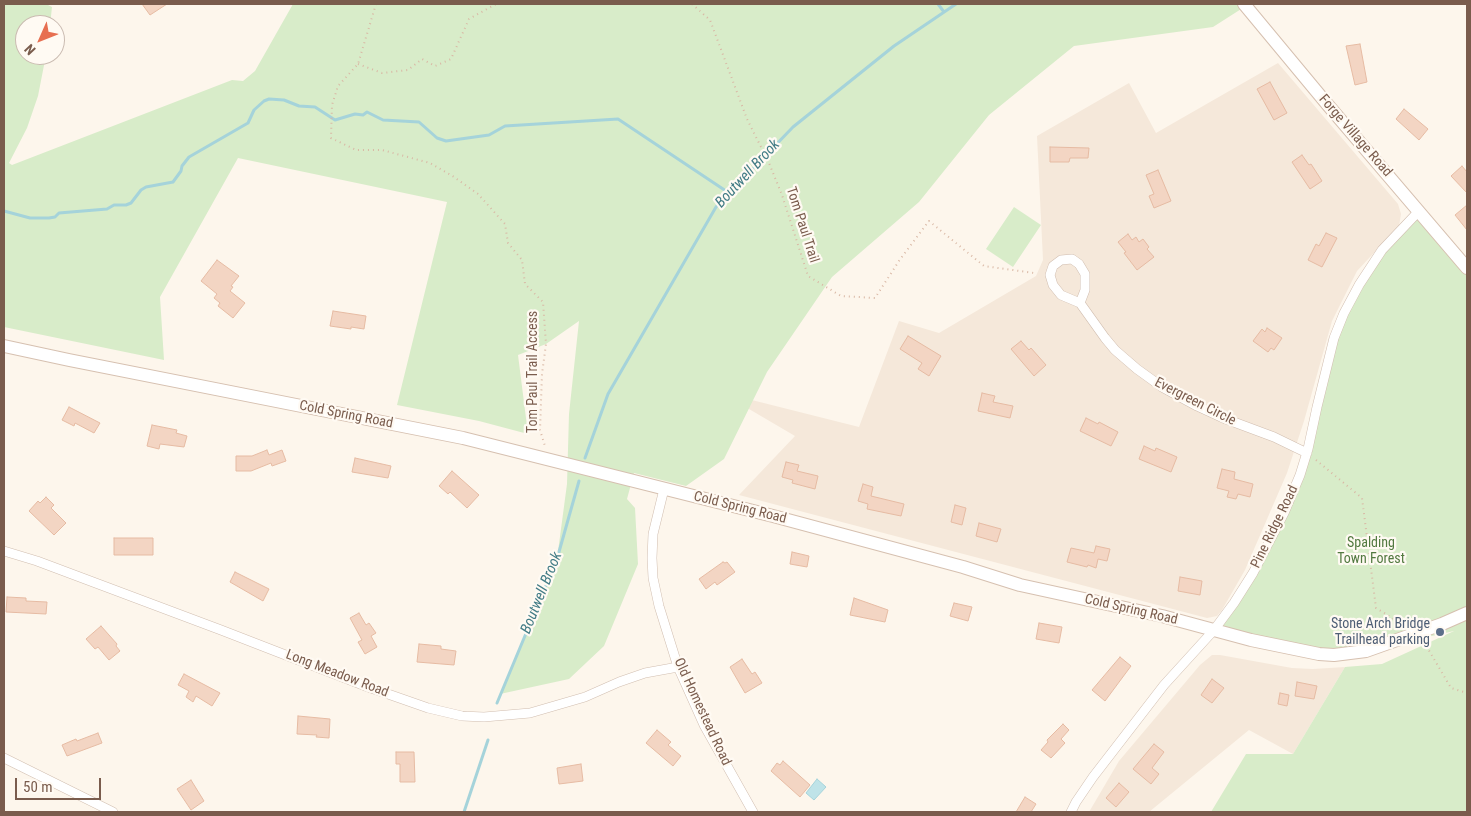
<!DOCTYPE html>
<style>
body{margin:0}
#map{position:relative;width:1471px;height:816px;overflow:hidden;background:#fdf6ec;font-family:"Roboto Condensed",sans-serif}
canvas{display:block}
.frame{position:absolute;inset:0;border:5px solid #7a5c4d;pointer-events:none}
.north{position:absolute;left:15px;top:15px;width:50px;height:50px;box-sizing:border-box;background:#fffaf3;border:1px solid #cabbb1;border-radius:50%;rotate:226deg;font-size:14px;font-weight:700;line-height:20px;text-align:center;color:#7a5c4d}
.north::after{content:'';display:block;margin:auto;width:18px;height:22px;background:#e76f51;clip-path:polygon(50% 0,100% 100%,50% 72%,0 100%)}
.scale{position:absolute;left:15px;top:778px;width:86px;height:22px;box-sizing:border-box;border:2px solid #7a5c4d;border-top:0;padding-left:6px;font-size:15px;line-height:18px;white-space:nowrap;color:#7a5c4d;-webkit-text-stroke:4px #fffaf3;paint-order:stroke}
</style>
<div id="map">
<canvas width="1471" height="816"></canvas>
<div class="frame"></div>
<div class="north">N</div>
<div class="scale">50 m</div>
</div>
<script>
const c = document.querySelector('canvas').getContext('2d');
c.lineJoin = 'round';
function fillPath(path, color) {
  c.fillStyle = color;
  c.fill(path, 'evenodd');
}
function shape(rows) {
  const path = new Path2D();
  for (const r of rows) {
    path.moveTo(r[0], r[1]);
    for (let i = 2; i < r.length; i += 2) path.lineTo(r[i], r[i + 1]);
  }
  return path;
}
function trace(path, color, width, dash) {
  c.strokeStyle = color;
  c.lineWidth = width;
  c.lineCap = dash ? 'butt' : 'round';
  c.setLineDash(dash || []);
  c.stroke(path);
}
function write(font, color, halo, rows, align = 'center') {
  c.font = font + ' "Roboto Condensed",sans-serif';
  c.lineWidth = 4.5;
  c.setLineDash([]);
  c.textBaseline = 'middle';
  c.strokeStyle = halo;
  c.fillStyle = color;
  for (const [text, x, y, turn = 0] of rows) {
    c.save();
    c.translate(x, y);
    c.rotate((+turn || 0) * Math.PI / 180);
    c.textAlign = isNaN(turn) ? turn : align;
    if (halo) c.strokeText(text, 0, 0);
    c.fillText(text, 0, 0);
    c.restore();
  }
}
fillPath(shape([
 [1278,63,1398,204,1401,214,1399,226,1357,271,1332,321,1304,421,1287,473,1245,570,1222,610,1217,616,1207,618,739,495,795,436,720,392,859,427,899,321,939,333,1036,276,1043,260,1037,136,1129,83,1156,133],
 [1212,655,1220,655,1292,668,1313,669,1345,667,1293,754,1249,730,1149,812,1089,812,1119,761,1200,665]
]), '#f5e8da');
fillPath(shape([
 [4,4,46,4,52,7,50,25,25,25,25,55,46,55,38,96,27,128,9,163,12,165,232,80,243,81,255,71,293,4,1249,4,1213,27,1074,46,989,115,919,202,832,277,767,372,724,459,686,486,634,473,627,499,635,508,638,564,604,646,569,679,500,694,557,559,567,484,569,414,579,321,546,344,518,355,528,434,479,421,397,405,447,202,238,158,160,297,164,360,4,327],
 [1014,207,1041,225,1013,267,986,249],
 [1419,211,1467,268,1467,812,1211,812,1246,754,1293,754,1345,667,1382,664,1454,631,1366,651,1319,654,1214,630,1234,603,1300,475,1334,338,1359,285]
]), '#d8ecc9');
const water = shape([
 [817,779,826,787,814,800,806,793,817,779]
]);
fillPath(water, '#bfe3e8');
trace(water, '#a5d3da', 1);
trace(shape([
 [938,4,944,12],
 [4,211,30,218,49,218,55,217,59,213,107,209,114,205,126,205,131,203,141,190,146,187,173,182,181,171,182,166,189,157,248,123,254,110,264,101,269,99,284,100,299,106,315,107,335,120,355,114,363,115,367,112,383,120,419,122,437,138,446,141,489,135,505,126,618,119,729,193],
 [585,458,608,394,716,207,793,127,894,46,956,4],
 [497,703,557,559,579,481],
 [464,812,488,740]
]), '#a5d3da', 3);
const building = shape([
 [142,4,167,4,150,15,142,4],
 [1360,44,1367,82,1355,85,1346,46,1360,44],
 [1270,82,1287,113,1274,120,1257,89,1270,82],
 [1404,109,1428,129,1419,140,1396,119,1404,109],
 [1050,147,1089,148,1088,158,1070,158,1069,162,1050,162,1050,147],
 [1302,155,1309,165,1311,164,1322,181,1310,189,1292,162,1302,155],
 [1462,166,1467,172,1467,193,1451,176,1462,166],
 [1158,170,1171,201,1154,208,1149,196,1154,194,1146,175,1158,170],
 [1467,205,1467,230,1455,215,1467,205],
 [1326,233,1337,238,1322,267,1308,260,1316,244,1319,246,1326,233],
 [1128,234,1132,240,1136,237,1139,242,1143,239,1149,247,1147,249,1154,257,1137,270,1124,253,1126,252,1118,242,1128,234],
 [217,260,239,276,231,286,233,287,230,291,245,303,233,318,218,306,220,303,214,298,217,294,201,281,217,260],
 [333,311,366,316,364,329,351,327,351,329,330,326,333,311],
 [1267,328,1282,338,1274,350,1271,348,1268,352,1253,341,1262,329,1265,332,1267,328],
 [908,336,941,356,929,376,918,369,922,363,900,349,908,336],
 [1021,341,1029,350,1031,348,1046,365,1034,376,1011,349,1021,341],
 [982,393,995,396,993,402,1013,406,1010,418,978,411,982,393],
 [69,407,100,423,94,433,75,423,74,426,62,420,69,407],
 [1086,418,1098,424,1099,422,1118,432,1111,446,1080,431,1086,418],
 [152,425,177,430,176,433,187,436,184,447,160,444,159,449,147,446,152,425],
 [1144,446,1155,451,1156,448,1177,457,1171,472,1139,459,1144,446],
 [267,450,269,455,282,450,286,461,272,466,271,463,251,471,236,471,236,456,252,456,267,450],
 [355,458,391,466,388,478,352,472,355,458],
 [786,462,799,465,797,471,818,476,815,489,792,483,793,480,782,477,786,462],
 [1222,469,1235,472,1234,479,1253,484,1250,497,1238,494,1236,499,1227,497,1229,491,1217,488,1222,469],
 [452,471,479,495,467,508,450,492,448,494,439,486,452,471],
 [863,484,873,487,871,496,904,504,901,516,867,509,868,504,858,501,863,484],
 [46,497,54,505,51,508,66,523,54,535,29,511,38,501,40,503,46,497],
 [955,505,966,508,962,525,951,522,955,505],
 [979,523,1001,529,997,542,976,536,979,523],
 [114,538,153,538,153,555,114,555,114,538],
 [1096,546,1110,549,1107,561,1098,559,1096,568,1088,565,1087,567,1067,562,1071,548,1094,553,1096,546],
 [792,552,809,556,807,567,790,564,792,552],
 [723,562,725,563,727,562,735,572,717,585,715,582,706,589,699,579,723,562],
 [235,572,269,589,263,601,230,582,235,572],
 [1180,577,1202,581,1200,595,1178,591,1180,577],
 [7,597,26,598,26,601,47,602,46,614,6,612,7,597],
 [854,598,888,610,885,622,850,615,854,598],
 [954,603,972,607,968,621,950,616,954,603],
 [359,613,366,625,369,623,376,633,371,636,377,647,365,654,358,642,362,640,350,618,359,613],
 [1039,623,1062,627,1059,643,1036,639,1039,623],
 [101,626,117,644,116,646,120,651,109,660,98,647,95,649,86,639,101,626],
 [419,644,441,646,441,649,456,651,454,665,417,662,419,644],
 [1120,657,1131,666,1105,701,1092,690,1120,657],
 [742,659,752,674,755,672,762,683,745,693,730,667,742,659],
 [184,674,220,693,212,706,196,696,193,702,186,697,189,691,178,685,184,674],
 [1212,679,1224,688,1212,703,1201,695,1212,679],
 [1297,682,1317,686,1314,699,1295,696,1297,682],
 [1280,693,1289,695,1287,706,1278,704,1280,693],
 [298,716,330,719,329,738,316,737,317,735,297,734,298,716],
 [1063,724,1069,730,1061,739,1065,743,1051,758,1041,750,1048,742,1047,740,1063,724],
 [657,730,671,742,668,745,681,756,673,766,646,743,657,730],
 [98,733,102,743,67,756,62,745,76,739,77,741,98,733],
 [1154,744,1164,752,1152,768,1159,774,1151,784,1133,769,1154,744],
 [396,752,414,752,415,782,400,782,400,764,396,764,396,752],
 [783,761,810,785,800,797,771,771,777,763,780,765,783,761],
 [581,764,583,781,559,784,557,768,581,764],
 [191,780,204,801,191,810,177,789,191,780],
 [1119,783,1129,792,1116,807,1106,798,1119,783],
 [1025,797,1036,804,1031,812,1016,812,1025,797]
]);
fillPath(building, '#f3d5c3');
trace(building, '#e6bba3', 1);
const street = shape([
 [1080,303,1085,290,1085,274,1079,264,1072,259,1061,260,1053,266,1050,275,1053,285,1061,295,1080,303,1105,338,1115,350,1137,369,1162,387,1197,406,1223,418,1274,437,1307,453],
 [664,489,653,534,652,558,653,578,659,606,678,667,704,725,753,812],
 [4,551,37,561,221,630,368,687,428,708,462,716,484,717,530,713,585,697,619,682,645,673,678,667],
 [4,758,113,812],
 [1071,812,1076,802,1093,777,1164,685,1214,630,1234,603,1253,573,1284,513,1300,475,1308,449,1317,407,1334,338,1344,313,1359,285,1382,250,1419,211]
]);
const secondary = shape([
 [1244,4,1327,104,1467,268],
 [4,346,69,360,463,438,773,516,963,567,1020,585,1162,616,1251,640,1319,654,1334,655,1366,651,1442,624,1467,613]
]);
trace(street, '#d1beb0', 10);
trace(secondary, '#d6c0b0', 14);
trace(shape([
 [376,4,358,64,338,86,332,105,331,138,356,150,382,150,430,163,454,177,478,194,505,224,508,243,522,260,525,284,543,302,546,344,542,374,540,430,545,446],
 [692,4,710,20,747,119,769,163,782,195,808,276,841,296,875,298,899,261,929,221,984,266,1034,273],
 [358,64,382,73,408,70,422,59,435,66,451,59,469,19,496,4],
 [1316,460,1362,498,1376,608,1404,625],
 [1424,642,1451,688,1467,693]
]), '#d9b8a5', 2, [1, 4]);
trace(street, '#fff', 9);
trace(secondary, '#fff', 12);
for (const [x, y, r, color] of [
 [1440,632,5,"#5c6f8a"]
]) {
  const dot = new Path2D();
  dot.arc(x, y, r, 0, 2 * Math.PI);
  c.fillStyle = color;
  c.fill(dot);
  trace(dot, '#fffaf3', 2);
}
write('14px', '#7a5c4d', '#fffaf3', [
 ["Forge Village Road",1355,136,49],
 ["Tom Paul Trail",802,225,72],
 ["Tom Paul Trail Access",533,372,-90],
 ["Evergreen Circle",1195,402,27],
 ["Cold Spring Road",346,415,11],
 ["Cold Spring Road",740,508,14],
 ["Pine Ridge Road",1275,527,-64],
 ["Cold Spring Road",1131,610,13],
 ["Long Meadow Road",337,674,21],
 ["Old Homestead Road",702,712,65]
]);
write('14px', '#537a41', '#fffaf3', [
 ["Spalding",1371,543],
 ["Town Forest",1371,559]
]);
write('14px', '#4e5e75', '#fffaf3', [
 ["Stone Arch Bridge",1430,624],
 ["Trailhead parking",1430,640]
], 'right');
write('italic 15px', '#437c86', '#fffaf3', [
 ["Boutwell Brook",748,174,-47],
 ["Boutwell Brook",542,593,-68]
]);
</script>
